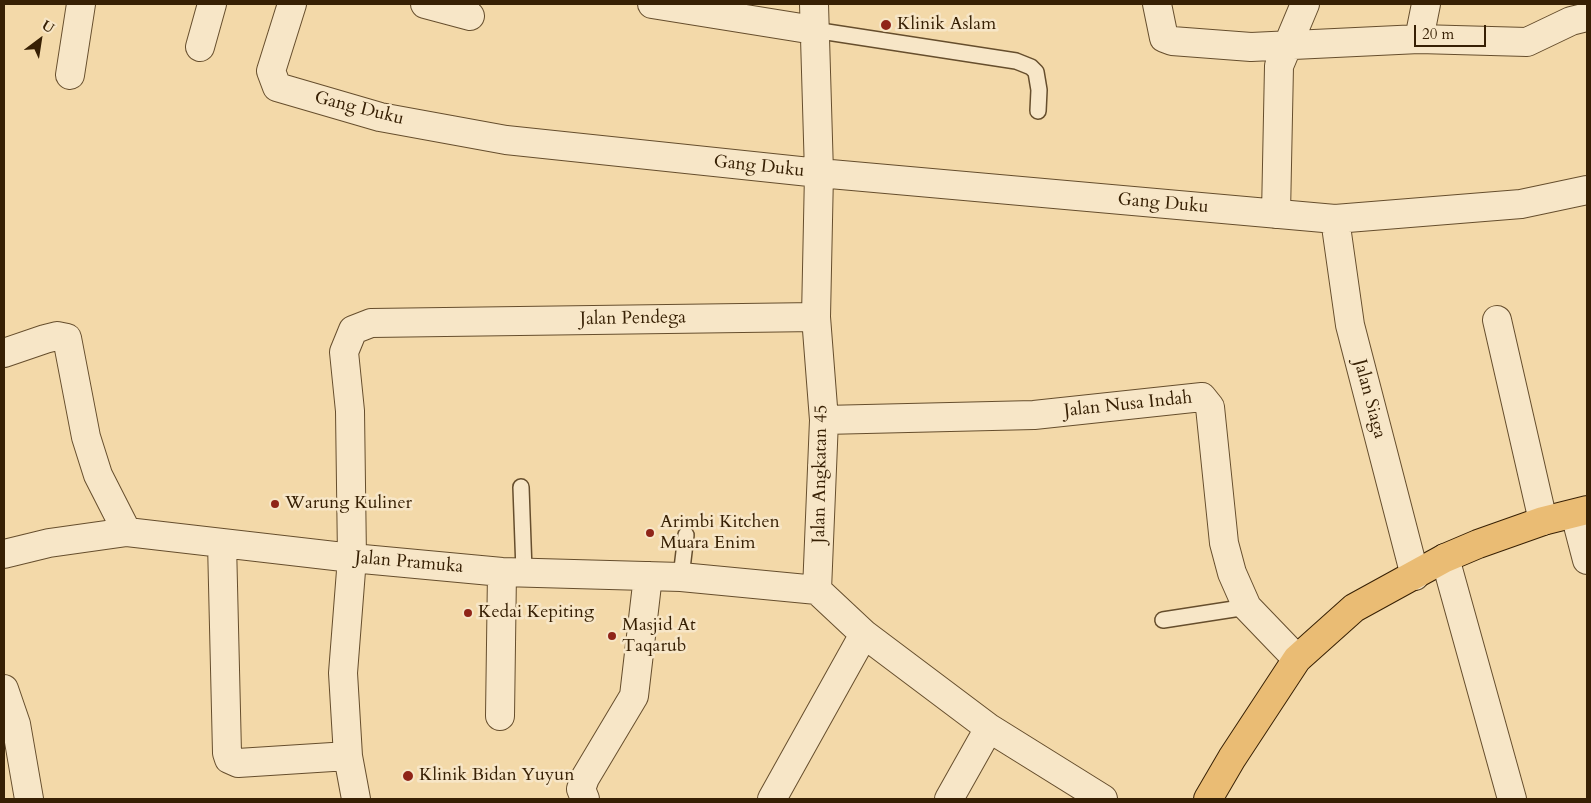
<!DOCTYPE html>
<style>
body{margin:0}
#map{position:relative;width:1591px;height:803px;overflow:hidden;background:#f3d9a9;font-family:Cardo,serif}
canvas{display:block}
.frame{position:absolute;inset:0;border:5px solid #372004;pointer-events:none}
.north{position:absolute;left:15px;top:15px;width:50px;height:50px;-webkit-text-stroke:4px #f7e6c7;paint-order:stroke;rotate:31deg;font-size:14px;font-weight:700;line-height:20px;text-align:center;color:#372004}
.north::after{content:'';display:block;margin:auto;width:18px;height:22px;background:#372004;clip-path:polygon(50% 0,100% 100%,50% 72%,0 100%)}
.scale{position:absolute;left:1414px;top:25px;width:72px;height:22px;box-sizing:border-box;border:2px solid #372004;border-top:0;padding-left:6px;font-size:15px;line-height:18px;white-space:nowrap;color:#372004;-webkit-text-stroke:4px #f7e6c7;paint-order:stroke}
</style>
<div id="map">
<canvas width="1591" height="803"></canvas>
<div class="frame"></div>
<div class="north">U</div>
<div class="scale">20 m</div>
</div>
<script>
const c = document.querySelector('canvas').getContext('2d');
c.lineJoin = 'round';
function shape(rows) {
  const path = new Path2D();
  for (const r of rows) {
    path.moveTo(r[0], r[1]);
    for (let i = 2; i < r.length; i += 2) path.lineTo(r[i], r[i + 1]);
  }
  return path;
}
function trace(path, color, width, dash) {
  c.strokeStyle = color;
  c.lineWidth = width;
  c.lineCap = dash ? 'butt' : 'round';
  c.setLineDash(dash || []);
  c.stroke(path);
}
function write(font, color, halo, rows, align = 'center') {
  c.font = font + ' Cardo,serif';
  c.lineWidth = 5;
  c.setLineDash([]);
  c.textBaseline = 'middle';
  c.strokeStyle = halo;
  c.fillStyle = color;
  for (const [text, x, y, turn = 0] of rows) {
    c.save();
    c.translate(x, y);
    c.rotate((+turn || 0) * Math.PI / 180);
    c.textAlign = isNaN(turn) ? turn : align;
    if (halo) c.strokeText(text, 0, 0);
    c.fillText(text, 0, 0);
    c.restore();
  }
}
const lane = shape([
 [814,30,1016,61,1031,67,1036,72,1039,90,1038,111],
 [521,487,524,571],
 [681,577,686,535],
 [1163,620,1247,607]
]);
const street = shape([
 [292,4,271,71,277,87,380,117,506,140,819,173,1335,219,1521,204,1587,190],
 [425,4,470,16],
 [652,4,814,30],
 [814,4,819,173,816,317,824,420,817,590,864,634,989,728,1103,799],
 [1157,4,1164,38,1172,41,1251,47,1419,39,1527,42,1571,21,1587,17],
 [1419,39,1426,4],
 [200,47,212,4],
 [70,75,81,4],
 [1276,214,1279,66,1305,4],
 [1335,219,1350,325,1415,576],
 [1497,320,1543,521],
 [4,353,45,339,57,336,67,338,86,437,98,475,127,532],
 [824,420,1034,415,1202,397,1210,407,1224,543,1232,573,1247,607,1297,659],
 [1575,514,1587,560],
 [222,543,227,753,229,759,238,763,348,756],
 [4,554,49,543,127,532,352,558,502,572,681,577,817,590],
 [1445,558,1512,799],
 [4,689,16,724,29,799],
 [500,716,502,572],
 [356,799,348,756,343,673,352,558,350,411,344,352,353,330,371,323,816,317],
 [585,799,581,789,585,778,634,696,648,576],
 [772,799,864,634],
 [949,799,989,728]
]);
const highway = shape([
 [1208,799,1232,758,1297,659,1354,608,1445,558,1478,544,1543,521,1587,510]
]);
trace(lane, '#664e2d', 18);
trace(street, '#664e2d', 30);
trace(highway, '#372004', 30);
trace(lane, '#f7e6c7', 15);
trace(street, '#f7e6c7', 28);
trace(highway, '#eabc74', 28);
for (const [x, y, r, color] of [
 [886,25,6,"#8f2418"],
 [275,504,5,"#8f2418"],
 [650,533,5,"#8f2418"],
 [468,613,5,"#8f2418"],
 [612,636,5,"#8f2418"],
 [408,776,6,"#8f2418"]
]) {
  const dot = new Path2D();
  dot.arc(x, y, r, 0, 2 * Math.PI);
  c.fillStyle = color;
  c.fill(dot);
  trace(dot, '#f7e6c7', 2);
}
write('18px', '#372004', '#f7e6c7', [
 ["Klinik Aslam",897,25],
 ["Warung Kuliner",285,504],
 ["Arimbi Kitchen",660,523],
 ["Muara Enim",660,544],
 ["Kedai Kepiting",478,613],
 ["Masjid At",622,626],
 ["Taqarub",622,647],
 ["Klinik Bidan Yuyun",419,776]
], 'left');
write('18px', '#372004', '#f7e6c7', [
 ["Gang Duku",359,109,14],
 ["Gang Duku",759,167,6],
 ["Gang Duku",1163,204,5],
 ["Jalan Pendega",633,319,-1],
 ["Jalan Siaga",1369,399,75],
 ["Jalan Nusa Indah",1128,405,-6],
 ["Jalan Angkatan 45",821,474,-89],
 ["Jalan Pramuka",409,563,5]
]);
</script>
